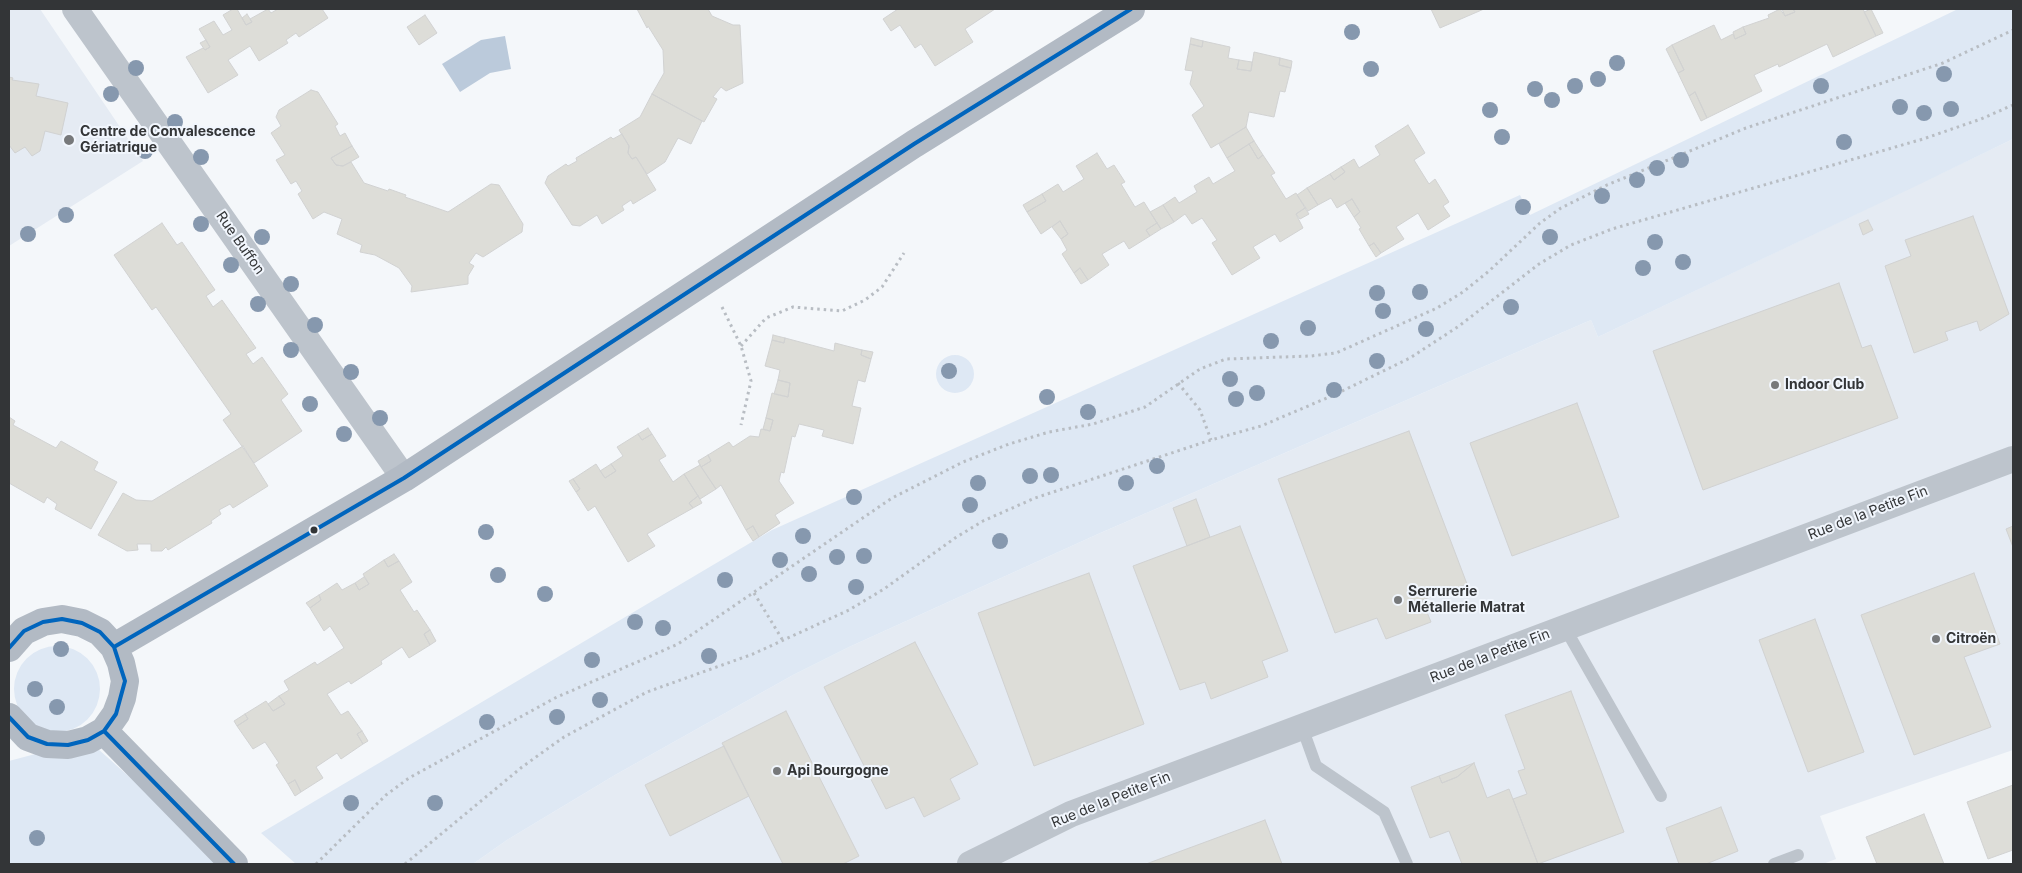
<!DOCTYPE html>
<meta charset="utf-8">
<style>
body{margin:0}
#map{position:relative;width:2022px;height:873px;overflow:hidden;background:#f4f7fa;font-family:Inter,sans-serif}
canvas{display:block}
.frame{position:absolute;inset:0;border:10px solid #333537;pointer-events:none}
</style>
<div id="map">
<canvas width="2022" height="873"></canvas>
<div class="frame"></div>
</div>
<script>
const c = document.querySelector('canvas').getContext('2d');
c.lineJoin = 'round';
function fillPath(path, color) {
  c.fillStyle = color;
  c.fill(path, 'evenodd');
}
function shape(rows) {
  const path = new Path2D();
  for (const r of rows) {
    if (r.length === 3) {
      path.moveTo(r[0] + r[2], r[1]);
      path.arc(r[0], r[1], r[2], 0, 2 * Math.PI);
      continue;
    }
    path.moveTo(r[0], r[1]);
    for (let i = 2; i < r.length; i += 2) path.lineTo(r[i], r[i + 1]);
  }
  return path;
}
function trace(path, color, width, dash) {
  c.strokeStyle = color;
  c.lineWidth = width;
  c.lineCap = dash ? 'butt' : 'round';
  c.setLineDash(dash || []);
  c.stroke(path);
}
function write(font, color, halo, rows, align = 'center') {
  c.font = font + ' Inter,sans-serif';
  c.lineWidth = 4;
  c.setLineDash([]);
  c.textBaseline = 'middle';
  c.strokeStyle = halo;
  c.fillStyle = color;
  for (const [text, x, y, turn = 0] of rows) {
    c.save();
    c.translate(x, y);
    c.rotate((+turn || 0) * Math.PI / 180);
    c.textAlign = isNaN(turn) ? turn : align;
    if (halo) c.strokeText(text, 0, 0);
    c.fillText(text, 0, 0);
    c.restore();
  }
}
fillPath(shape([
 [9,9,40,9,143,161,9,246],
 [2013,139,2013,750,1820,816,1836,859,1823,864,473,864,507,840,615,775,793,675,849,647,1098,534,1591,320,1598,337]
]), '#e5ebf3');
fillPath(shape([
 [1958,9,2013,9,2013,139,1916,186,1598,337,1591,320,1098,534,849,647,793,675,615,775,507,840,473,864,296,864,261,833,772,530,1520,195,1530,215],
 [955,374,19],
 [57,689,43],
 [88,740,220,858,225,864,9,864,9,761]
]), '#dee8f4');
fillPath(shape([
 [505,36,511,69,490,73,460,92,442,64,481,40]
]), '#bbcadb');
const building = shape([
 [233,9,237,9,246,25,252,22,250,19,268,9,271,13,278,9,322,9,328,18,299,37,296,33,286,40,288,43,259,61,250,46,228,60,238,75,208,93,186,57,203,48,205,50,210,47,199,29,214,21,223,35,232,30,223,15,233,9],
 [637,9,708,9,712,16,733,25,740,25,743,83,726,91,721,87,713,97,717,99,704,122,652,94,664,73,663,50,648,26,647,28,637,9],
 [898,9,995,9,965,29,973,42,935,66,921,44,915,48,900,25,891,31,883,19,898,9],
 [1431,9,1484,9,1440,28,1431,9],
 [1780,9,1785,16,1795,12,1793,9,1863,9,1876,36,1833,57,1827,44,1779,67,1778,64,1754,75,1762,91,1707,118,1695,92,1689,96,1678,73,1684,70,1672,45,1714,25,1721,40,1733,34,1735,39,1746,34,1743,27,1769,18,1768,15,1780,9],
 [1782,9,1793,9,1795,12,1785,16,1782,9],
 [1871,9,1883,33,1876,36,1864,12,1871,9],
 [247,14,252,22,246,25,242,18,247,14],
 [425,15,437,33,419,45,407,27,425,15],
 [1743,27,1746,34,1735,39,1733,32,1743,27],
 [1191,38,1203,41,1202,47,1190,44,1191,38],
 [206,40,210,47,205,50,200,43,206,40],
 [1203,41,1230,47,1228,58,1239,60,1237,69,1251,71,1254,52,1280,58,1279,65,1291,68,1285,92,1280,91,1274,117,1249,112,1246,127,1211,148,1192,115,1204,106,1190,84,1193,71,1185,70,1190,44,1202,47,1203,41],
 [1672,45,1684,70,1678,73,1666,49,1672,45],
 [1280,58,1292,61,1291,68,1279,65,1280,58],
 [1239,60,1252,62,1251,71,1237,69,1239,60],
 [9,77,13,78,12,80,39,84,36,96,68,103,61,135,45,131,40,151,32,156,25,147,15,153,9,145,9,77],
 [311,90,318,92,338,124,335,126,340,136,345,133,352,146,331,158,336,165,343,166,351,162,364,183,388,191,389,189,406,195,405,197,448,212,491,184,499,185,523,224,522,232,483,257,476,253,469,263,474,266,468,276,468,284,411,292,412,286,399,268,375,255,360,252,362,245,337,234,342,219,324,212,313,219,298,194,302,191,296,181,291,184,276,160,285,155,271,133,281,126,276,117,279,110,311,90],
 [1695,92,1707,118,1701,121,1689,96,1695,92],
 [652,94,702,121,691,144,678,138,665,162,647,174,636,157,632,159,628,153,629,146,619,130,640,117,652,94],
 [1408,125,1425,153,1414,160,1429,184,1435,179,1449,202,1443,206,1450,216,1428,230,1418,213,1396,227,1404,239,1381,253,1374,243,1369,246,1359,229,1361,228,1354,217,1360,212,1352,199,1337,208,1331,198,1318,205,1307,188,1330,174,1334,180,1345,172,1341,167,1354,159,1359,168,1380,155,1375,146,1408,125],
 [1246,127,1254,141,1227,158,1219,144,1246,127],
 [622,134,629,146,628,153,632,159,636,157,656,190,633,204,631,200,622,206,624,210,602,224,597,215,580,226,572,225,545,183,548,176,566,164,568,166,577,161,576,158,611,137,613,139,622,134],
 [1254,141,1263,155,1258,159,1249,144,1254,141],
 [1249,144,1258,159,1263,155,1275,173,1271,175,1286,199,1296,193,1305,208,1296,214,1303,228,1280,242,1275,234,1253,247,1260,258,1232,275,1212,243,1217,240,1202,218,1192,224,1185,214,1174,222,1163,205,1175,197,1179,203,1197,192,1194,186,1209,177,1213,184,1235,171,1227,158,1249,144],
 [352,146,359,157,343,166,336,165,331,158,352,146],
 [1097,153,1107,169,1114,165,1125,182,1121,184,1135,207,1144,202,1157,223,1146,230,1150,236,1129,249,1124,241,1102,254,1109,265,1088,280,1080,268,1074,273,1062,254,1067,250,1061,239,1068,234,1060,221,1041,234,1027,212,1046,201,1042,194,1058,184,1063,192,1084,179,1076,166,1097,153],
 [1341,167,1345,172,1334,180,1330,174,1341,167],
 [1307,188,1318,205,1308,211,1297,195,1307,188],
 [1042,194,1046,201,1027,212,1023,205,1042,194],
 [1352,199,1360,212,1354,217,1345,203,1352,199],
 [1163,205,1174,222,1161,229,1150,212,1163,205],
 [1305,208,1309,214,1300,219,1296,214,1305,208],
 [1973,216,2009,314,1980,331,1977,321,1945,332,1948,340,1914,353,1885,266,1911,256,1905,240,1973,216],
 [1868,220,1873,230,1863,235,1859,224,1868,220],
 [1060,221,1068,234,1061,239,1052,227,1060,221],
 [162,223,177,245,182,242,215,290,206,296,213,307,222,300,256,348,246,354,253,364,262,357,288,394,281,400,302,431,254,463,223,420,231,414,156,307,152,310,114,255,162,223],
 [1157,223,1161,229,1150,236,1146,230,1157,223],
 [1374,243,1381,253,1376,257,1369,246,1374,243],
 [1080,268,1088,280,1081,284,1074,273,1080,268],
 [1839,283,1862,348,1871,345,1898,418,1703,490,1653,351,1839,283],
 [773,335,785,338,784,343,772,340,773,335],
 [785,338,834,351,835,343,862,350,861,355,871,359,865,382,858,380,852,406,861,408,853,444,822,436,824,430,799,424,795,437,792,436,784,473,781,472,779,481,794,503,775,515,780,523,759,537,753,526,746,530,721,485,716,489,701,467,711,461,708,455,729,442,733,447,750,436,759,437,761,429,770,431,773,420,766,418,772,393,788,397,790,383,778,380,780,370,765,366,772,340,784,343,785,338],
 [862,350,873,352,871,359,861,355,862,350],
 [778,380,790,383,788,397,774,394,778,380],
 [1577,403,1619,517,1512,556,1470,443,1577,403],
 [9,417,15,421,13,425,56,448,61,441,98,462,94,470,117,482,91,529,55,509,57,504,47,497,44,503,9,483,9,417],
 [766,418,773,420,770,431,763,429,766,418],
 [648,428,652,434,642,440,638,434,648,428],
 [1409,431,1467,584,1422,600,1431,622,1386,639,1377,618,1335,633,1278,479,1409,431],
 [638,434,642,440,652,434,666,456,659,460,673,482,684,474,698,496,689,503,693,508,647,534,655,546,628,562,595,506,588,511,576,492,580,489,573,479,596,464,605,478,616,471,611,464,623,456,617,447,638,434],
 [243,446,268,486,233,508,230,504,219,510,221,514,211,521,212,523,168,550,166,547,162,551,151,551,151,544,137,544,138,550,127,551,98,535,123,493,136,500,152,501,243,446],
 [708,455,711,461,701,467,698,461,708,455],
 [611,464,616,471,605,478,600,471,611,464],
 [700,465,716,489,700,499,684,474,700,465],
 [573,479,580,489,576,492,569,481,573,479],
 [698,496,702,503,693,508,689,503,698,496],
 [1196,499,1210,537,1187,546,1173,508,1196,499],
 [753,526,759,537,753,541,746,530,753,526],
 [1240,526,1288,651,1262,661,1268,677,1211,699,1205,682,1180,690,1133,566,1240,526],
 [2013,526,2013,547,2006,529,2013,526],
 [394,554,399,561,388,567,384,560,394,554],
 [384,560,388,567,399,561,412,582,400,590,414,612,417,610,430,630,424,634,430,645,409,658,402,647,381,661,382,664,351,684,349,681,327,694,341,715,348,711,362,731,357,734,363,744,341,759,337,753,316,767,323,778,301,792,295,780,288,784,276,765,279,763,265,742,253,749,237,726,248,719,245,714,266,701,273,711,285,704,279,696,289,690,284,681,315,662,317,665,344,648,330,626,324,631,310,608,321,600,319,595,337,583,342,590,355,583,359,590,369,584,363,574,384,560],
 [1089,573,1144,724,1034,766,978,613,1089,573],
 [1974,573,2000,644,1964,657,1991,727,1914,755,1861,615,1974,573],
 [364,577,369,584,359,590,355,583,364,577],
 [319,595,321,600,310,608,306,603,319,595],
 [1815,619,1864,752,1808,772,1759,640,1815,619],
 [430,630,436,641,430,645,424,634,430,630],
 [915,642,978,764,950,779,960,799,924,817,914,797,886,809,824,687,915,642],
 [1571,691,1624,832,1538,864,1513,799,1527,794,1518,771,1525,769,1505,715,1571,691],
 [279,696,285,704,273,711,268,704,279,696],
 [786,711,859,856,843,864,783,864,722,743,786,711],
 [245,714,248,719,237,726,234,721,245,714],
 [362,731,368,741,363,744,357,734,362,731],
 [724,746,749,796,670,836,645,785,724,746],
 [1474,763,1487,798,1509,789,1538,864,1462,864,1449,831,1430,838,1411,787,1439,776,1442,783,1457,777,1474,763],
 [1474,763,1457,777,1442,783,1439,776,1474,763],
 [295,780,301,792,295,796,288,784,295,780],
 [2013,785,2013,850,1988,859,1967,802,2013,785],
 [1721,807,1738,851,1706,864,1679,864,1666,828,1721,807],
 [1924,814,1944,864,1877,864,1866,837,1924,814],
 [1265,820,1282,864,1146,864,1265,820]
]);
fillPath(building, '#ddddd8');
trace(building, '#d1d2d2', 1);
trace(shape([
 [722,307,741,346,751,381,741,425],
 [741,346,766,318,793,307,842,311,865,300,882,287,904,253],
 [1178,383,1200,410,1211,440],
 [754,593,782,639],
 [316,864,386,795,409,778,555,698,678,644,892,498,963,462,1009,444,1049,432,1093,424,1145,407,1200,369,1226,359,1311,356,1336,353,1437,308,1463,292,1489,271,1540,223,1561,208,1607,185,1746,128,1943,63,2013,30],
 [405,864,522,767,564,737,647,692,753,654,849,610,884,589,955,538,983,521,1035,498,1211,440,1261,426,1334,395,1410,358,1459,326,1539,264,1571,245,1612,229,1923,139,1981,119,2013,105]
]), '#b8bdc3', 3, [2.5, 4]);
trace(shape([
 [1565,628,1661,796],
 [1302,727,1316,766,1384,812,1407,864],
 [1774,864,1798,855]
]), '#bdc4cc', 12);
trace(shape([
 [75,9,404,478],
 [970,864,1071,814,2013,459]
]), '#bdc4cc', 26);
trace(shape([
 [114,647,404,478,914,144,1131,9],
 [9,648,24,631,43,622,62,619,82,623,100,632,114,647,121,663,125,681,122,698,116,714,104,731,88,740,68,745,47,744,28,737,9,717],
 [104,731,234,864]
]), '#b2bac4', 28);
trace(shape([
 [114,647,404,478,914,144,1131,9],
 [9,648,24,631,43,622,62,619,82,623,100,632,114,647,125,681,116,714,104,731,88,740,68,745,47,744,28,737,9,717],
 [104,731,234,864]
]), '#0065bd', 4);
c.fillStyle = '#8698ae';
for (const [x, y] of [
 [1352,32],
 [1617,63],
 [136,68],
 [1371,69],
 [1944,74],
 [1598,79],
 [1575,86],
 [1821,86],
 [1535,89],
 [111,94],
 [1552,100],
 [1900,107],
 [1951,109],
 [1490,110],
 [1924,113],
 [175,122],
 [1502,137],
 [1844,142],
 [145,151],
 [201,157],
 [1681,160],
 [1657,168],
 [1637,180],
 [1602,196],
 [1523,207],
 [66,215],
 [201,224],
 [28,234],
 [262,237],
 [1550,237],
 [1655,242],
 [1683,262],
 [231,265],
 [1643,268],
 [291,284],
 [1420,292],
 [1377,293],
 [258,304],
 [1511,307],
 [1383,311],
 [315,325],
 [1308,328],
 [1426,329],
 [1271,341],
 [291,350],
 [1377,361],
 [949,371],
 [351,372],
 [1230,379],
 [1334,390],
 [1257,393],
 [1047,397],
 [1236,399],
 [310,404],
 [1088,412],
 [380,418],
 [344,434],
 [1157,466],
 [1051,475],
 [1030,476],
 [978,483],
 [1126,483],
 [854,497],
 [970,505],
 [486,532],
 [803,536],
 [1000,541],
 [864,556],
 [837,557],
 [780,560],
 [809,574],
 [498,575],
 [725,580],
 [856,587],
 [545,594],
 [635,622],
 [663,628],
 [61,649],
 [709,656],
 [592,660],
 [35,689],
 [600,700],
 [57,707],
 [557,717],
 [487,722],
 [351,803],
 [435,803],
 [37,838]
]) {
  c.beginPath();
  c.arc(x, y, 8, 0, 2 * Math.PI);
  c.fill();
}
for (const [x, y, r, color] of [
 [69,140,6,"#77797b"],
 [1775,385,5,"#77797b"],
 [314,530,4.5,"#333537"],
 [1398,600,5,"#77797b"],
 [1936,639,5,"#77797b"],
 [777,771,5,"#77797b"]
]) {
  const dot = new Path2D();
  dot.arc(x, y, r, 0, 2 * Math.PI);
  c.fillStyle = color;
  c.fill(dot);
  trace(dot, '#f1f6fd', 2);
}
write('bold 14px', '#333537', '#f1f6fd', [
 ["Centre de Convalescence",80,132],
 ["Gériatrique",80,148],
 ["Indoor Club",1785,385],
 ["Serrurerie",1408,592],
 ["Métallerie Matrat",1408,608],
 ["Citroën",1946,639],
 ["Api Bourgogne",787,771]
], 'left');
write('14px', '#333537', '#f1f6fd', [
 ["Rue Buffon",240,243,55],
 ["Rue de la Petite Fin",1868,513,-21],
 ["Rue de la Petite Fin",1490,656,-21],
 ["Rue de la Petite Fin",1111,800,-22]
]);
</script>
